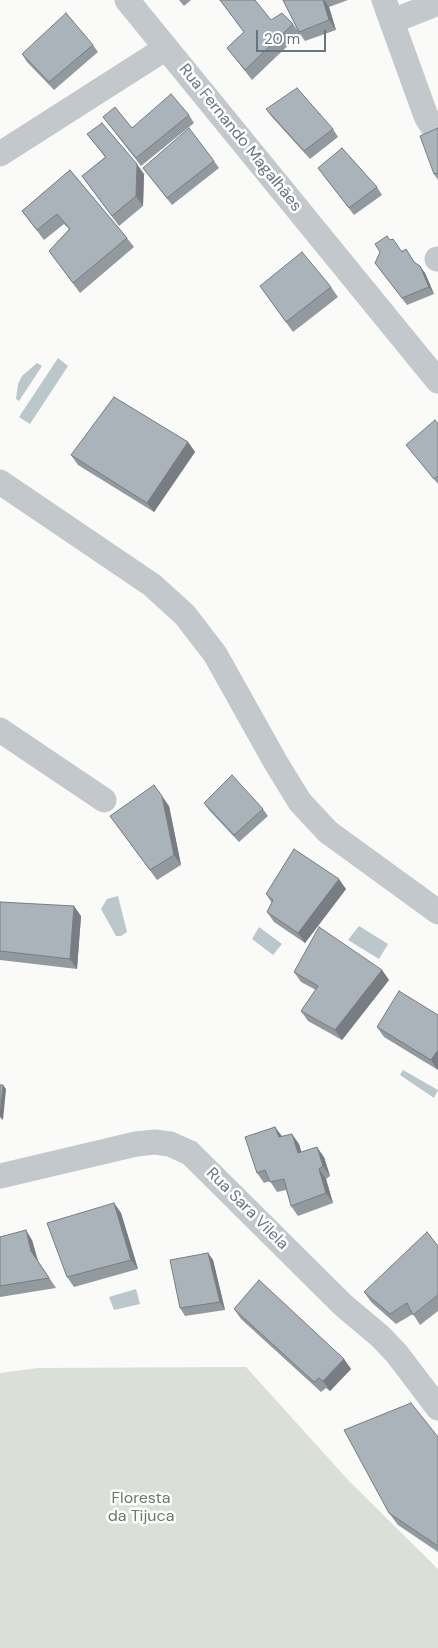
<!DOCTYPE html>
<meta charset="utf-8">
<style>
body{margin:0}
#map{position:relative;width:438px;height:1648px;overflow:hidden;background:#fafaf8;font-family:"DM Sans",sans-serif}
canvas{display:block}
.scale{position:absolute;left:256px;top:30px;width:70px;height:22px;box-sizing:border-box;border:2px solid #657683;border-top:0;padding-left:6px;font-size:15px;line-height:18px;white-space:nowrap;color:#657683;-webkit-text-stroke:4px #fff;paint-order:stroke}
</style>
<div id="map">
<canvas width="438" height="1648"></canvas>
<div class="scale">20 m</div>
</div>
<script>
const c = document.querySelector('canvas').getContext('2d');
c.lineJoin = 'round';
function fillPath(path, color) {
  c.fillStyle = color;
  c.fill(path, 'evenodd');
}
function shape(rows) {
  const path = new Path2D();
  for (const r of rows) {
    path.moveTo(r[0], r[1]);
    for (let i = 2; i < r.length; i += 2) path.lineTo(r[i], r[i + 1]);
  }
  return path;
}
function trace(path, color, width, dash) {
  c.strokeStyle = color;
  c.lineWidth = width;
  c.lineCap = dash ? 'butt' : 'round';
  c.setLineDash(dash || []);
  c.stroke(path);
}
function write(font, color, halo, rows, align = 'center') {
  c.font = font + ' "DM Sans",sans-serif';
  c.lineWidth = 5;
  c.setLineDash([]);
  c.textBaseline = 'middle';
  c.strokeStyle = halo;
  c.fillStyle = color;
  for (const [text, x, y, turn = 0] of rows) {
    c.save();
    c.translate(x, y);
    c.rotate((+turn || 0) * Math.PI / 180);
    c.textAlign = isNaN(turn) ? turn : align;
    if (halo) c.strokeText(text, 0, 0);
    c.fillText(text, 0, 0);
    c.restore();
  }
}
fillPath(shape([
 [246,1367,349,1481,438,1569,438,1648,0,1648,0,1373,38,1368]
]), '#dadfd7');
fillPath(shape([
 [58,358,68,366,30,424,19,417],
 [37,363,42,366,19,401,16,399,18,384,22,376],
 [118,896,127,932,121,936,116,936,101,909,107,899],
 [359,926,388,944,379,959,348,940],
 [259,927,282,944,273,955,252,939],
 [403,1070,438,1090,434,1098,400,1075],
 [136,1289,140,1304,114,1310,109,1297]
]), '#bbc7cb');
trace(shape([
 [127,0,438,381],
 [384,0,426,116,432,126,438,129],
 [393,21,438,3],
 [0,154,166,48],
 [437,259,438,259],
 [0,482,152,585,185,615,215,654,276,763,300,802,328,832,438,912],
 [0,730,104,800],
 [0,1176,136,1144,155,1142,170,1144,190,1153,343,1305,381,1337,397,1354,438,1408]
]), '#c3c8cc', 25);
fillPath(shape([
 [179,0,191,0,184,6],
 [220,0,271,20,293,24,298,31,283,0,348,0,329,7,336,30,305,41,300,34,252,80,227,48,244,32],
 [93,45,98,52,54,90,27,62,22,54],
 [266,109,333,129,338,137,310,159,271,116],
 [189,115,194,123,141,166,103,117,132,128],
 [438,128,438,180,434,174],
 [87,134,144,174,143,206,119,226,82,176,105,157],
 [214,161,219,168,172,205,143,168],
 [318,168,377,187,382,195,354,215],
 [70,170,127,238,134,247,80,293,49,251,69,229,64,224,44,240,22,211],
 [406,249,415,263,425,273,434,294,407,305,375,263],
 [260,286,331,287,338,297,293,332],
 [438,424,438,484,406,445],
 [188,442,195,452,154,512,78,465,71,455],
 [204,803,263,809,268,816,239,842,209,810],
 [169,806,181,865,157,880,110,816],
 [346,889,305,943,274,922,267,912,272,903,266,894],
 [0,902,81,916,77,969,0,960],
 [382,970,389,980,342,1040,308,1021,301,1011,316,990,301,982,294,972],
 [438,1015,438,1070,384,1037,377,1027],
 [275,1127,282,1136,299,1144,301,1152,324,1157,330,1176,326,1179,333,1203,298,1216,291,1206,286,1190,277,1192,270,1181,264,1183,257,1173],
 [114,1203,121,1213,138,1269,74,1287,67,1277],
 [0,1237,32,1240,38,1261,56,1288,0,1297],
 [438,1246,438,1311,420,1325,413,1314,396,1324,371,1302,364,1292],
 [208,1253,213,1260,225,1310,185,1316,180,1308],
 [234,1309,344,1359,351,1369,330,1391,326,1388,321,1392,241,1319],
 [438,1437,438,1552,398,1525,389,1513]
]), '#929a9f');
fillPath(shape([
 [323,0,324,0,329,7,336,30,329,20],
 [137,164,144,174,143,206,136,196],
 [420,266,425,273,434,294,429,287],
 [188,442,195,452,154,512,147,503],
 [162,796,169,806,181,865,174,855],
 [339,879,346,889,305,943,298,933],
 [74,906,81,916,77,969,70,959],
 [382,970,389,980,342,1040,335,1030],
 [438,1050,438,1070,431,1060],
 [3,1085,6,1089,3,1120,0,1117],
 [275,1127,282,1137,279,1137],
 [292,1134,299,1144,305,1163,298,1153],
 [317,1147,324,1157,330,1176,323,1166],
 [319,1169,326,1179,333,1203,326,1193],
 [114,1203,121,1213,138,1269,131,1260],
 [26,1230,32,1240,38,1261,56,1288,31,1251],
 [208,1253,213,1260,225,1310,220,1302],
 [344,1359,351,1369,330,1391,323,1381]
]), '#777d82');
const building = shape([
 [220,0,255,0,271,20,282,13,293,24,245,70,227,48,244,32,220,0],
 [283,0,323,0,329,20,299,32,283,0],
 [66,13,93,45,49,82,22,54,66,13],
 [297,88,333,129,304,151,266,109,297,88],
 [171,94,189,115,136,158,103,117,115,107,132,128,171,94],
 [102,123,137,164,136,196,112,216,82,176,106,157,87,134,102,123],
 [189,128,214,161,167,198,143,168,189,128],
 [438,128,438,173,434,174,420,136,438,128],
 [342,148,377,187,349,208,318,168,342,148],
 [70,170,127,238,73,283,49,251,70,229,57,214,37,230,22,211,70,170],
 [387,236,390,240,393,239,402,252,406,249,414,262,420,266,429,287,402,298,375,263,380,252,375,244,387,236],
 [302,252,331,287,286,322,260,286,302,252],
 [114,397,188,442,147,503,71,455,114,397],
 [435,420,438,424,438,476,434,479,406,445,435,420],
 [232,775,263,809,234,835,204,803,232,775],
 [154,785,162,796,174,855,150,870,110,816,154,785],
 [294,849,339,879,298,933,267,912,273,900,266,894,294,849],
 [0,902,74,906,70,959,0,951,0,902],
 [319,927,382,970,335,1030,301,1011,318,986,294,972,319,927],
 [399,991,438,1015,438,1050,431,1060,377,1027,399,991],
 [0,1085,3,1085,0,1117,0,1085],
 [275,1127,279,1137,292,1134,298,1153,317,1147,323,1166,319,1169,326,1193,291,1206,284,1179,270,1182,265,1170,257,1173,245,1137,275,1127],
 [114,1203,131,1260,67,1277,47,1223,114,1203],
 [26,1230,31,1251,49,1278,0,1286,0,1237,26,1230],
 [427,1232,438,1246,438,1295,413,1315,407,1303,390,1314,364,1292,427,1232],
 [208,1253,220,1302,180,1308,170,1260,208,1253],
 [259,1280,344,1359,323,1381,319,1378,314,1382,234,1309,259,1280],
 [411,1403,438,1437,438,1546,389,1513,344,1430,411,1403]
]);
fillPath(building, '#aab3b9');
trace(building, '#777d82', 1);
write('16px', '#657683', '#fff', [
 ["Rua Fernando Magalhães",240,138,51],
 ["Rua Sara Vilela",247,1209,45]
]);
write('16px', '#687a64', '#fff', [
 ["Floresta",141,1499],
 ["da Tijuca",141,1517]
]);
</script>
